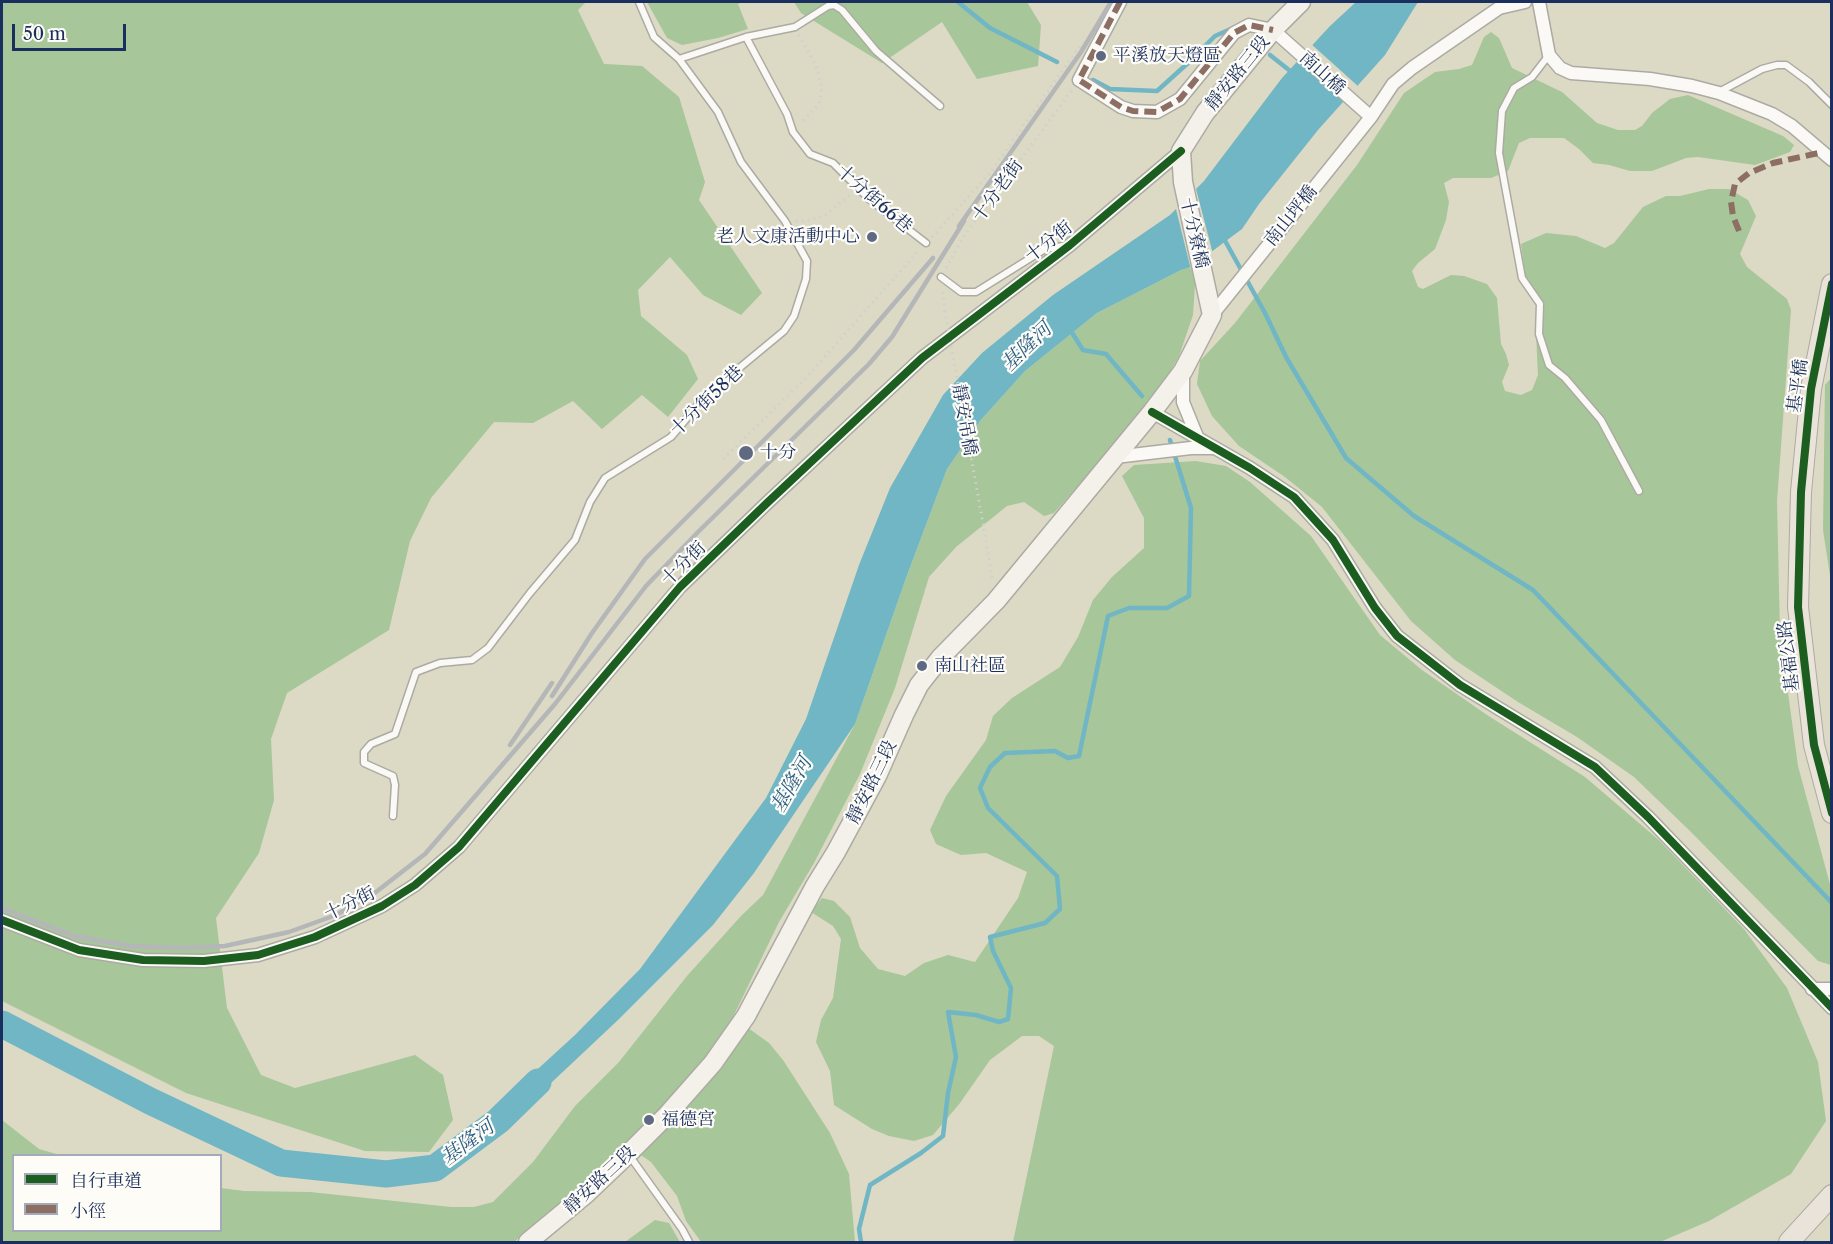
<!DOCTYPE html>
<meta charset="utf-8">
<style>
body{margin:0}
#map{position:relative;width:1833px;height:1244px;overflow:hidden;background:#dcd9c5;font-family:"Libre Caslon Text","Noto Serif TC",serif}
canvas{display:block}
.frame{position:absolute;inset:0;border:3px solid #1b2f5e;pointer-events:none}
.legend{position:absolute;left:12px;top:1154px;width:210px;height:78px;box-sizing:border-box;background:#fdfcf7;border:2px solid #a3aaba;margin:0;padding:8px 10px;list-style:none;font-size:18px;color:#1b2f5e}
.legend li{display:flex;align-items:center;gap:12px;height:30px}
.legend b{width:30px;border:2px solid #a3aaba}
.scale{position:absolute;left:12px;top:24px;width:114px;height:27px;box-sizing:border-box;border:3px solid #1b2f5e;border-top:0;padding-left:8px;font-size:18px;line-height:21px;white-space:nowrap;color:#1b2f5e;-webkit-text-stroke:4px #fdfcf7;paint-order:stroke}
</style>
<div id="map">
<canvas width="1833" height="1244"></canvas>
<div class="frame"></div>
<ul class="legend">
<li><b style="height:8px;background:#1b5e20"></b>自行車道</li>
<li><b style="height:8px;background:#8d6e63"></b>小徑</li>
</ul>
<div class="scale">50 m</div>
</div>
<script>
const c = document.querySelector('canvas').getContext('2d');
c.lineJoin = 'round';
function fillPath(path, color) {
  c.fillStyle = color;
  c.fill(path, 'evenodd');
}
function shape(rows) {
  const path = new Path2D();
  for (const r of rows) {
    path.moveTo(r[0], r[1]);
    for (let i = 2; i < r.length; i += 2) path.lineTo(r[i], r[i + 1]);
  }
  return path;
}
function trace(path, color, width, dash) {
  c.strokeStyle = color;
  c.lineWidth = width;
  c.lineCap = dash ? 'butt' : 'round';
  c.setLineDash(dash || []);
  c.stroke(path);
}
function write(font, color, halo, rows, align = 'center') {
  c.font = font + ' "Libre Caslon Text","Noto Serif TC",serif';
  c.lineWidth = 4.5;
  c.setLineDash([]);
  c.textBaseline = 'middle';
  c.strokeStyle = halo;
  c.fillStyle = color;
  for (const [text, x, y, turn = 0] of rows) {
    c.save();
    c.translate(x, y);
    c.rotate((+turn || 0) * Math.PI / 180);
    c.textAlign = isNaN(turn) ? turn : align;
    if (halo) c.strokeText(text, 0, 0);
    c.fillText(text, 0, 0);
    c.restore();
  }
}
fillPath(shape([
 [2,2,586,2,578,10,604,64,642,66,679,97,705,182,699,200,762,293,741,315,703,295,670,257,638,290,641,316,687,355,698,379,668,417,642,395,602,429,573,401,533,423,494,422,431,498,410,541,389,630,287,693,271,739,274,800,259,853,216,918,227,1008,261,1075,295,1088,415,1055,443,1075,453,1120,429,1152,365,1151,186,1093,2,1001],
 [647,2,742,2,738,4,748,29,718,38,682,45,667,38],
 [794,2,1027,2,1041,25,1038,66,977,79,942,22,882,63,801,13],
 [1491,32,1499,38,1512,68,1562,92,1597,123,1618,130,1635,130,1642,126,1652,113,1670,99,1688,95,1783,136,1794,145,1790,152,1755,165,1698,157,1686,158,1652,171,1630,171,1609,165,1593,163,1579,149,1564,138,1530,138,1519,143,1508,171,1491,178,1453,178,1444,183,1449,202,1446,220,1435,249,1418,263,1412,271,1418,287,1423,289,1451,275,1464,276,1487,284,1497,298,1501,344,1506,354,1509,365,1502,382,1505,391,1521,395,1532,390,1538,375,1536,333,1539,298,1525,275,1521,244,1546,233,1576,236,1605,248,1614,243,1643,207,1666,196,1680,196,1709,189,1729,189,1748,200,1756,216,1740,254,1747,267,1787,299,1791,310,1777,501,1780,634,1798,766,1831,888,1831,965,1818,961,1690,831,1634,777,1577,737,1518,702,1455,660,1411,621,1322,507,1285,477,1239,446,1212,416,1197,384,1200,361,1235,323,1357,165,1404,93,1435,72,1459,69,1472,65,1484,37],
 [1191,267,1195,284,1193,315,1179,356,1156,397,1054,513,1044,516,1024,502,1007,506,956,547,929,577,895,688,860,774,814,863,779,922,733,1017,733,1022,751,1030,769,1043,783,1060,830,1133,849,1174,855,1242,701,1242,686,1221,677,1196,651,1162,625,1144,580,1188,514,1242,2,1242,2,1120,39,1149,60,1155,14,1156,14,1230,220,1230,221,1188,244,1191,310,1192,451,1207,474,1207,493,1202,533,1162,575,1106,619,1062,687,976,741,916,763,895,855,724,906,578,947,469,980,421,1025,371,1097,313,1181,270],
 [1831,378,1831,582,1823,530,1825,385],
 [1196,461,1226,466,1250,482,1311,536,1380,635,1422,670,1487,715,1585,777,1660,841,1744,929,1787,988,1818,1062,1826,1121,1791,1174,1709,1221,1660,1242,1013,1242,1054,1046,1039,1036,1022,1036,990,1060,960,1103,933,1135,914,1141,889,1136,872,1129,834,1105,830,1071,816,1042,821,1020,833,998,841,939,833,926,811,912,822,898,834,901,850,917,860,948,878,969,905,976,924,963,948,955,975,962,1018,898,1027,872,986,853,961,855,936,844,930,830,946,796,986,740,993,716,1012,698,1060,667,1078,637,1093,600,1112,577,1144,548,1144,518,1122,476,1134,465],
 [655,1220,669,1223,680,1242,625,1242]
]), '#a7c69a');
fillPath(shape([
 [1356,2,1418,2,1385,55,1318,130,1259,204,1242,229,1191,267,1181,270,1097,313,1025,371,980,421,947,469,906,578,855,724,754,873,713,925,618,1020,517,1115,509,1098,517,1088,575,1035,640,969,766,798,806,719,859,565,890,488,943,395,982,353,1053,295,1170,215,1204,181,1282,78,1330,26]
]), '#71b6c4');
fillPath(shape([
 [1310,43,1359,87,1346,102,1296,58],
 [1195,185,1213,254,1191,270,1175,205]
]), '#dcd9c5');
trace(shape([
 [958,2,990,28,1057,62],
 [1270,55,1294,74],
 [1093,80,1110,89,1157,91,1188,63,1215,36,1233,28],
 [1223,237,1265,313,1286,357,1346,458,1414,516,1533,590,1832,903],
 [1069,328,1083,350,1106,354,1142,396],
 [861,1242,859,1229,870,1185,921,1153,943,1136,948,1093,956,1057,948,1012,976,1015,999,1022,1008,1019,1011,988,993,951,990,937,1045,923,1060,909,1057,876,988,808,980,788,990,767,1005,753,1055,751,1068,758,1079,756,1108,616,1129,608,1167,608,1189,596,1191,508,1170,440]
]), '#71b6c4', 4.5);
trace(shape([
 [2,1024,150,1101,281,1163,386,1174,435,1168,498,1121,538,1082]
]), '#71b6c4', 27);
const lane = shape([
 [746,37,787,114,793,132,810,154,833,163,869,199,926,243],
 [1549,55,1532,77,1514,88,1502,111,1499,153,1522,278,1540,304,1539,334,1549,365,1565,378,1601,420,1639,491],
 [679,59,746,37,795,27,828,6,834,5,842,10,876,51,940,106],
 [1719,92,1762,69,1777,65,1786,65,1809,82,1832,105],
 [941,277,961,292,976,292,1045,249,1063,246],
 [393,816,395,785,393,776,364,763,364,752,371,744,395,734,416,672,440,663,472,660,488,648,530,593,575,540,590,502,605,478,671,437,697,406,732,374,784,331,794,316,806,279,807,261,785,221,741,162,718,112,679,59,654,37,639,2],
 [629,1155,682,1229,689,1242]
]);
const street = shape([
 [1120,2,1079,80,1121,107,1133,111,1157,112,1180,99,1234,33,1249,25,1273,30,1371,117],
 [1539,2,1549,55,1560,68,1571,73,1650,79,1692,86,1719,93,1772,114,1792,126,1832,160],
 [1212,315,1371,117,1393,84,1412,68,1499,8,1525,2],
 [1183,371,1183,402,1198,439],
 [1152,412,1250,468,1294,497,1333,540,1375,608,1397,636,1460,685,1595,767,1648,817,1832,1008],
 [1115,457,1191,448,1213,448],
 [2,920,79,950,143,960,204,961,258,955,315,937,382,906,415,885,459,847,680,587,767,503,922,358,1070,245,1181,151],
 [1812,989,1832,989]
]);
const secondary = shape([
 [528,1242,586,1194,628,1154,668,1114,713,1063,746,1016,815,886,836,852,877,776,904,715,919,685,941,657,996,601,1152,412,1183,371,1212,315,1183,182,1181,151,1205,113,1273,30,1301,2]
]);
const primary = shape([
 [1832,284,1811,389,1801,492,1798,607,1814,745,1832,813],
 [1789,1242,1832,1195]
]);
trace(lane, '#acaba3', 9);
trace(street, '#acaba3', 15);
trace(secondary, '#acaba3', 21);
trace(primary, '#acaba3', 22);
trace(shape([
 [799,35,815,64,822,87,819,104,800,124],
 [796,221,805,221,824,216,850,195],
 [932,237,990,173,1082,43],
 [946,268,964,236,1072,90],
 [943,292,945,311],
 [723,459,804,380,919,250],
 [984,529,993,581]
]), '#d0d0ce', 3, [1.5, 4.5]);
trace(lane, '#faf9f6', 6);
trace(street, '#faf9f6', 12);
trace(secondary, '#f4f1eb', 18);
trace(primary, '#eae3da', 20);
trace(shape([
 [959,226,1081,52,1111,2],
 [552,696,592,633,645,559,854,350,933,258],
 [510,745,552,683],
 [2,908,74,936,131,946,180,948,225,946,289,932,336,915,376,892,425,854,555,704,646,586,699,531,869,364,892,337,964,221]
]), '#b4b6b8', 4.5);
trace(shape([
 [945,311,984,529]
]), '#d0d0ce', 3, [1.5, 4.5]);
trace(shape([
 [1120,2,1079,80,1121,107,1133,111,1157,112,1180,99,1234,33,1249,25,1273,30],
 [1739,231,1733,216,1731,202,1735,184,1749,173,1773,163,1823,152]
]), '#8d6e63', 6, [12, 6]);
trace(shape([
 [1832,284,1811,389,1801,492,1798,607,1814,745,1832,813],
 [1152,412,1250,468,1294,497,1333,540,1375,608,1397,636,1460,685,1595,767,1648,817,1832,1008],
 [2,920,79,950,143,960,204,961,258,955,315,937,382,906,415,885,459,847,680,587,767,503,922,358,1070,245,1181,151]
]), '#1b5e20', 8);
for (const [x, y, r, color] of [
 [1101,56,6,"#5f6a82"],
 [872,237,6,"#5f6a82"],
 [746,453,8,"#5f6a82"],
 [922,666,6,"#5f6a82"],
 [649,1120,6,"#5f6a82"]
]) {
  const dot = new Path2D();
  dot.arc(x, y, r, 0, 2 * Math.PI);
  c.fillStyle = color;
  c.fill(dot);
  trace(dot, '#fdfcf7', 2);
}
write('18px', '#1b2f5e', '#fdfcf7', [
 ["平溪放天燈區",1113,56],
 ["老人文康活動中心",860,237,"right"],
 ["十分",760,453],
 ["南山社區",934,666],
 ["福德宮",661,1120]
], 'left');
write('18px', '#1b2f5e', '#fdfcf7', [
 ["靜安路三段",1238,73,-51],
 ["南山橋",1322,73,42],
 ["十分老街",998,191,-54],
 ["十分街66巷",874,199,41],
 ["南山坪橋",1291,216,-51],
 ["十分寮橋",1194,233,77],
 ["十分街",1049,242,-38],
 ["基平橋",1798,386,-82],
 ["十分街58巷",707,401,-44],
 ["靜安吊橋",964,420,80],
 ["十分街",684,564,-45],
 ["基福公路",1789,656,-97],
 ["靜安路三段",872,782,-64],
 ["十分街",350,904,-26],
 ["靜安路三段",600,1180,-43]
]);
write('italic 20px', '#2b5f86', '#fdfcf7', [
 ["基隆河",1027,347,-44],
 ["基隆河",792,785,-60],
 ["基隆河",468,1143,-37]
]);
</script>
